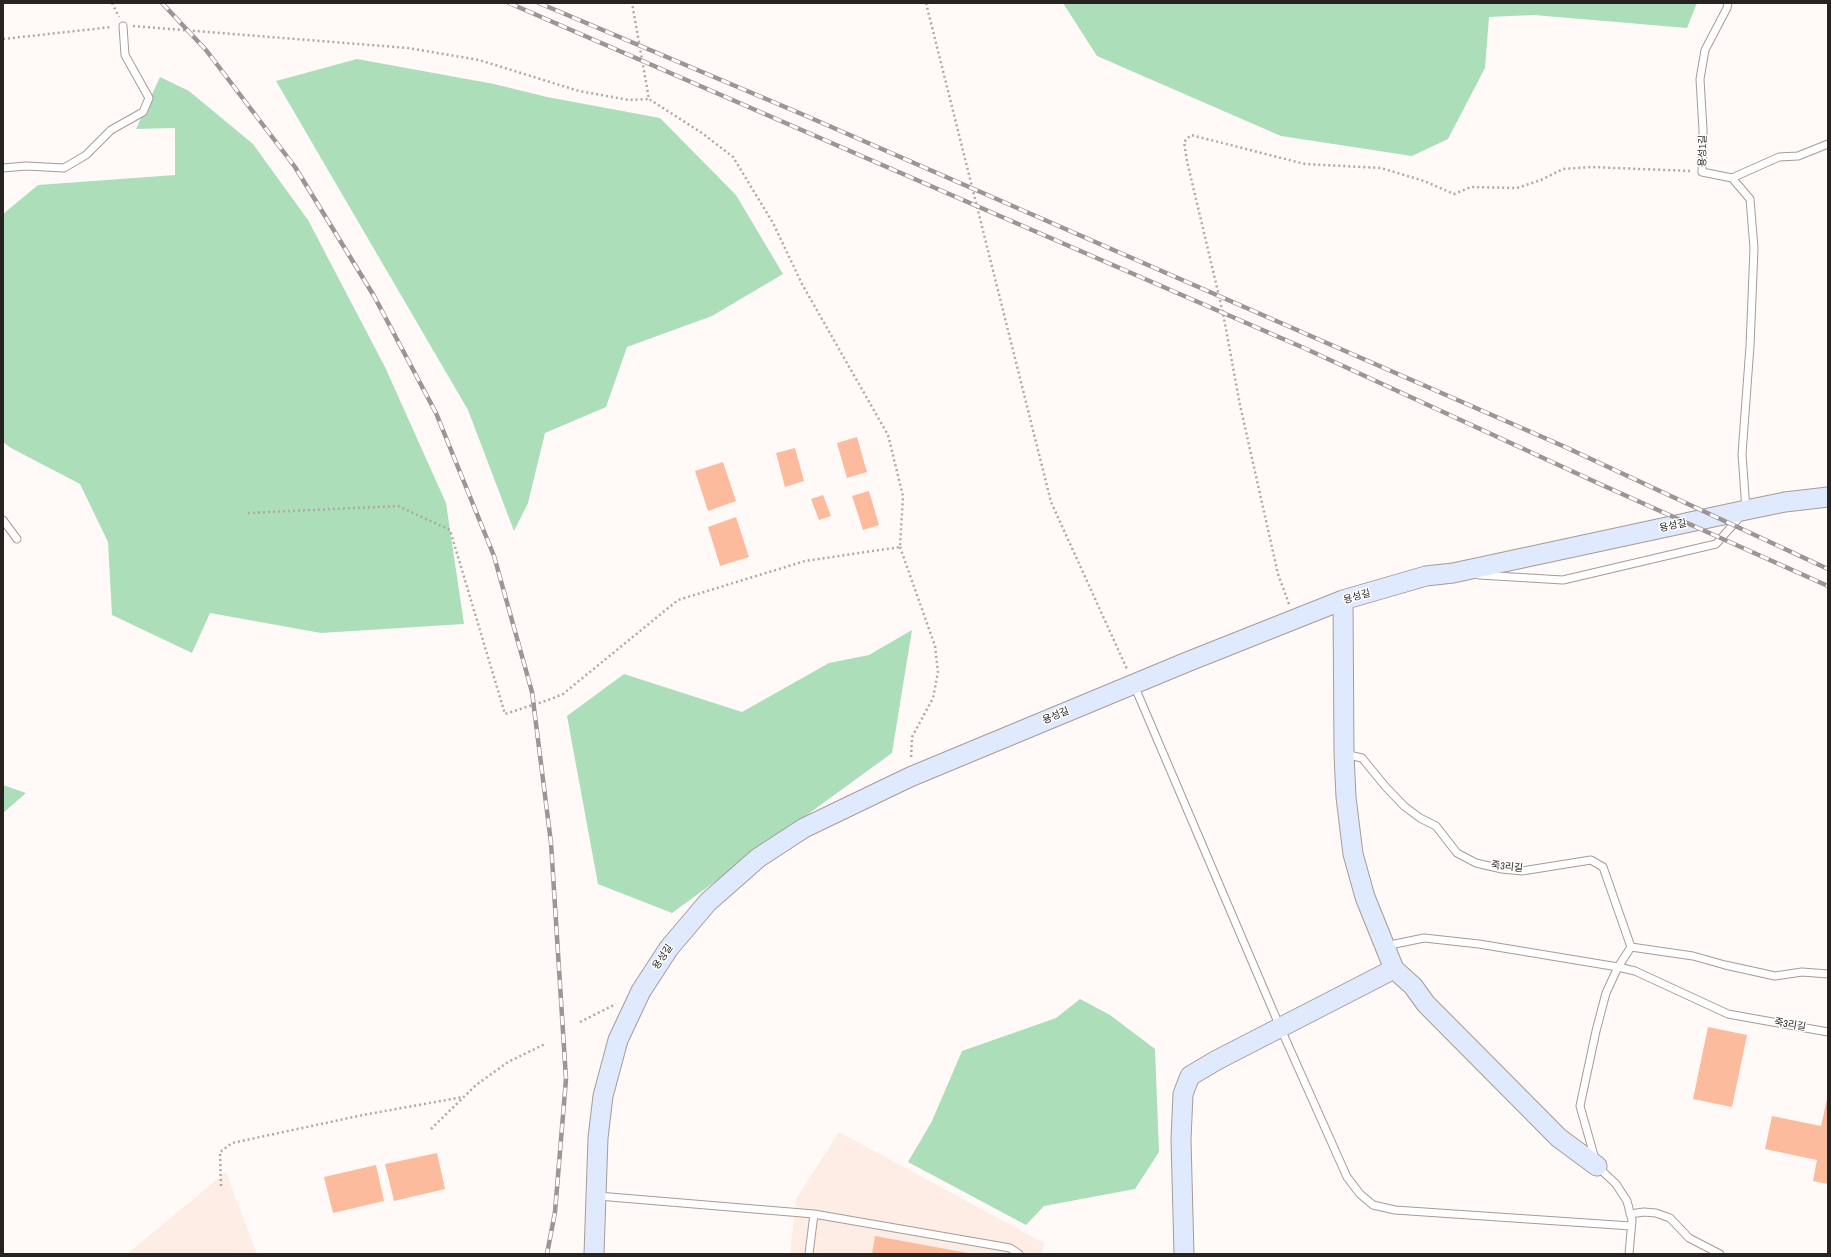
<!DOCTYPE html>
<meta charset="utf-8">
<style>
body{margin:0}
#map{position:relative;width:1831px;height:1257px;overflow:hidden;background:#fffaf8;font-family:"Archivo Narrow",sans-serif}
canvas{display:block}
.frame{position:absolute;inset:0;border:4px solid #272321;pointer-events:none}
</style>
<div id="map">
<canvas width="1831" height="1257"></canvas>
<div class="frame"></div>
</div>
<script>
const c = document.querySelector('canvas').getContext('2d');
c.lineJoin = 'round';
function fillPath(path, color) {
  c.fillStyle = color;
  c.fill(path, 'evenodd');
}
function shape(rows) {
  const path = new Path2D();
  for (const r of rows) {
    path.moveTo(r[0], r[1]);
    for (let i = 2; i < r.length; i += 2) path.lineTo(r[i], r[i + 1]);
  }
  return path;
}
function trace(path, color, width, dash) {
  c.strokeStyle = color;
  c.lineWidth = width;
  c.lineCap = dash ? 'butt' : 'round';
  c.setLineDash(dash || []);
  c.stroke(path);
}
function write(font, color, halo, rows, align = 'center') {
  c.font = font + ' "Archivo Narrow","Noto Sans KR",sans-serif';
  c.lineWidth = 3;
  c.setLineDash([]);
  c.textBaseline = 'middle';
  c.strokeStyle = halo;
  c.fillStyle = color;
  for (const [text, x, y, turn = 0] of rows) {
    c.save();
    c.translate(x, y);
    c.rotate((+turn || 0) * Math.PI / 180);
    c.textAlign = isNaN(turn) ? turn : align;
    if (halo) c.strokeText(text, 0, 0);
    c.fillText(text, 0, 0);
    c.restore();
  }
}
fillPath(shape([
 [839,1132,1044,1243,1042,1254,790,1254,796,1199],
 [226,1172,257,1254,127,1254]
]), '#fdede5');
fillPath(shape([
 [1063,3,1697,3,1687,28,1534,15,1489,17,1485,68,1448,139,1412,156,1281,136,1097,56],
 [357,59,494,84,547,97,660,118,736,195,783,274,712,316,627,347,606,407,545,433,528,503,514,531,468,410,276,81],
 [160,77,189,91,253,144,308,220,385,367,446,503,464,624,321,633,210,613,192,653,112,615,108,542,80,484,11,448,3,442,3,214,38,185,175,175,175,128,136,129],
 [912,630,892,753,672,913,598,884,567,716,624,674,742,712,829,663,869,655],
 [3,785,26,793,3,813],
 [1080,999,1110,1015,1155,1049,1159,1152,1135,1189,1044,1206,1026,1225,908,1162,932,1121,962,1051,1056,1018]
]), '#acdeb9');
fillPath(shape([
 [857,437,867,472,847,478,837,443],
 [795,448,804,481,785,487,776,453],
 [723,462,736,501,708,511,695,471],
 [869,491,879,525,863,530,852,496],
 [823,495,831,516,819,520,811,499],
 [736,517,749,557,720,566,708,527],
 [1708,1027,1747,1035,1732,1107,1693,1099],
 [1827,1099,1828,1099,1828,1184,1813,1181,1817,1160,1765,1149,1772,1116,1821,1126],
 [437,1153,445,1189,394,1201,385,1164],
 [376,1165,384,1201,333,1213,324,1177],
 [875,1236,968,1253,968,1254,872,1254]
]), '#fcbb9c');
const lane = shape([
 [1728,3,1727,8,1705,50,1700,79,1703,130,1702,172,1732,178,1779,157,1798,156,1828,144],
 [3,168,26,166,64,168,86,155,111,130,143,112,149,98,125,55,123,26],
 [3,520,17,539],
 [1479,575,1563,580,1716,544,1746,510,1742,454,1750,346,1754,248,1750,199,1732,178],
 [1134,685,1280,1027,1347,1177,1360,1194,1373,1205,1395,1210,1631,1226],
 [1344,754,1362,758,1385,786,1404,806,1420,818,1436,826,1457,853,1476,863,1502,869,1522,871,1591,860,1603,867,1631,947,1618,967,1606,993,1596,1031,1580,1106,1597,1166,1616,1184,1627,1201,1632,1220,1629,1254],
 [1385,946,1424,938,1479,944,1618,967,1635,971,1728,1014,1828,1032],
 [1631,947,1693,956,1725,965,1775,976,1802,972,1828,974],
 [598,1196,814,1214,1010,1248,1019,1254],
 [1630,1214,1644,1212,1656,1213,1670,1218,1689,1238,1720,1254],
 [809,1254,814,1214]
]);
const secondary = shape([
 [1343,600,1344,754,1346,797,1353,854,1365,897,1394,969,1413,986,1426,1004,1559,1138,1597,1166],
 [594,1254,598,1138,603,1096,618,1040,641,991,669,948,708,902,758,858,804,828,910,777,1187,662,1343,600,1426,576,1453,573,1746,510,1785,502,1828,497],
 [1184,1254,1181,1140,1183,1094,1190,1076,1217,1060,1394,969]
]);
trace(lane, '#a69b96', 9);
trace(secondary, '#a69b96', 21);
trace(shape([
 [112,3,119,17],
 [926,3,1051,502,1127,669],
 [133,26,408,48,479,60,579,91,629,100,649,99],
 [3,39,112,27],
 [248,513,398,506,450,530,505,714,551,699,563,694,678,600,805,561,900,547,903,496,888,435,802,284,773,223,733,157,702,133,649,99,632,3],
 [900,547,935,646,938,672,933,698,912,737,911,759],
 [1289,604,1278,574,1240,405,1223,313,1187,161,1184,142,1191,135,1305,164,1381,168,1424,181,1454,194,1471,187,1517,188,1541,180,1563,169,1591,167,1691,171],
 [580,1022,616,1004],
 [431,1129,476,1085,508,1062,545,1044],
 [221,1186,220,1152,232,1143,363,1115,463,1097]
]), '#aea9a7', 2.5, [2, 3]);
trace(lane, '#fff', 7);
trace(secondary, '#e0eaff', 19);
const rail = shape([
 [162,3,206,50,295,167,374,296,436,413,494,556,532,692,551,843,566,1079,555,1212,547,1254],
 [509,3,1304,348,1602,485,1828,586],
 [539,3,804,115,1563,446,1828,569]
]);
trace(rail, '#9b9694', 4.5);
trace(rail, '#fff', 3, [9]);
write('10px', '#272321', '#fff', [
 ["용성1길",1703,151,-89],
 ["용성길",1673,526,-12],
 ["용성길",1357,597,-16],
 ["용성길",1056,716,-23],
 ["죽3리길",1507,867,6],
 ["용성길",663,957,-56],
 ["죽3리길",1790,1025,10]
]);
</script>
